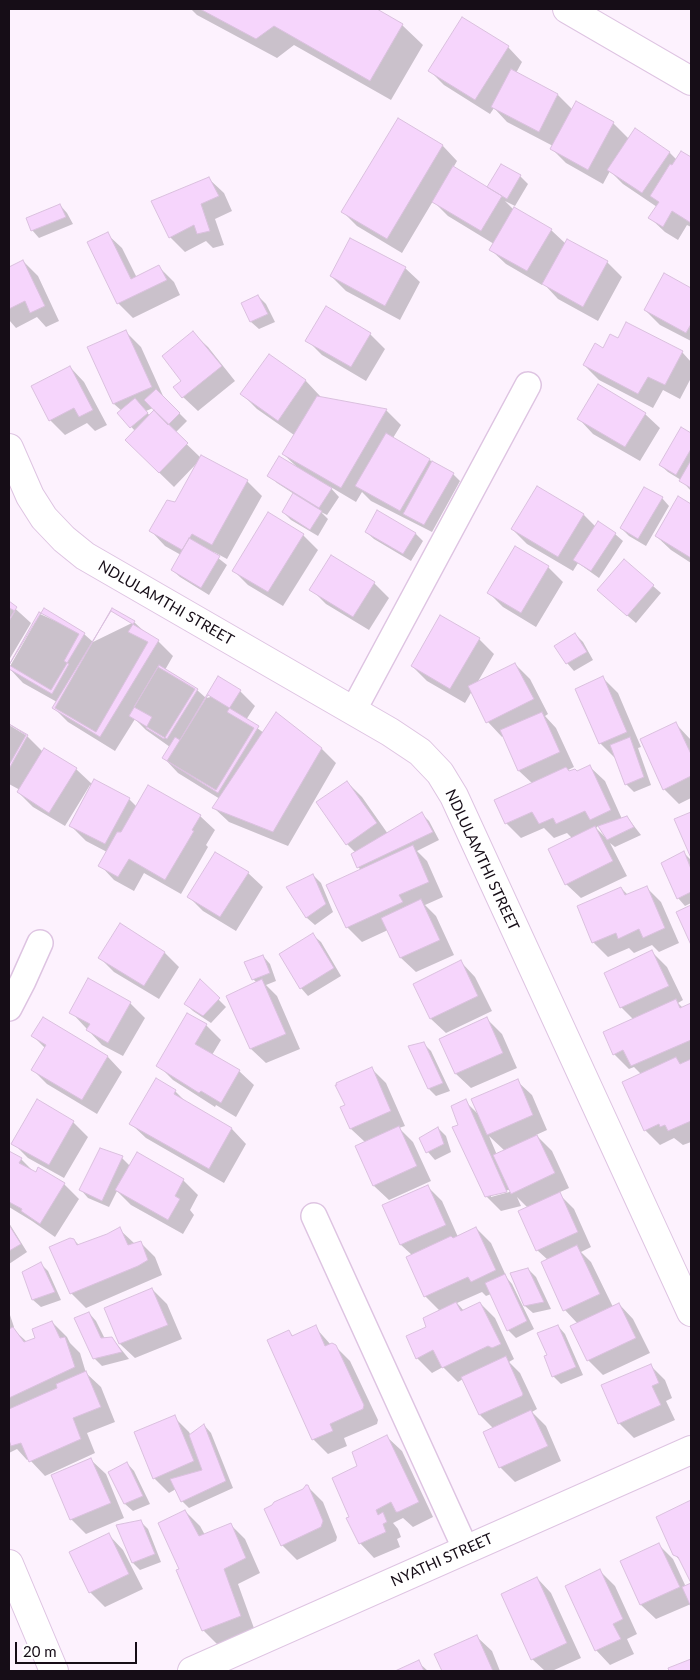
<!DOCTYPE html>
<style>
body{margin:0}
#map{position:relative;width:700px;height:1680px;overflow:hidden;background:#fdf2fe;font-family:Lato,sans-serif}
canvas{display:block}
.frame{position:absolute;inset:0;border:10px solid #160d17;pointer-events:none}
.scale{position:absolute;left:15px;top:1642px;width:122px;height:22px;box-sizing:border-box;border:2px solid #160d17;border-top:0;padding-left:6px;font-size:15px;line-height:18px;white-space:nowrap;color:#160d17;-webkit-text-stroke:4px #fff;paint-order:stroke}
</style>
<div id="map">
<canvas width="700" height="1680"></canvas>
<div class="frame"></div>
<div class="scale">20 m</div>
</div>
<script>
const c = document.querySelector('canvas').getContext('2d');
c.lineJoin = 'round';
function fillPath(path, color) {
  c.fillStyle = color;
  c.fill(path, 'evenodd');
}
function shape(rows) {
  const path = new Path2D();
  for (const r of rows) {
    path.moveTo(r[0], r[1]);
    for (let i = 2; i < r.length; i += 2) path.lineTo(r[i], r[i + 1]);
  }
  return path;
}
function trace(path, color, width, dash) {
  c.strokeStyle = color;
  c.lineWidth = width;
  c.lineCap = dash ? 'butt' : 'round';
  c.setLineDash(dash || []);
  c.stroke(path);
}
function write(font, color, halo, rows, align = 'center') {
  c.font = font + ' Lato,sans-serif';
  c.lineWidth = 4.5;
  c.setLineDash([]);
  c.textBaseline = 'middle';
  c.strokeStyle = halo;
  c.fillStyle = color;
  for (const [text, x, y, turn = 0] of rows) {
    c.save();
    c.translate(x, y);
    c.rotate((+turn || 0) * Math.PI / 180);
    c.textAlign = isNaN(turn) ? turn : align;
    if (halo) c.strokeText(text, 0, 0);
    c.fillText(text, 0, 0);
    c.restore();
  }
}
fillPath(shape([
 [191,9,375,9,402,25,423,45,391,100,294,45,277,58,197,15],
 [508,47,522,62,516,73,558,95,573,110,613,123,629,139,636,130,670,153,677,160,682,152,691,158,691,227,687,225,678,240,665,232,650,218,657,207,623,184,610,171,603,184,566,163,551,148,553,146,507,122,494,108,490,114,444,85,430,71],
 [398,119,443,146,457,161,453,168,488,189,520,176,528,184,515,206,505,201,514,210,551,230,566,244,567,241,607,262,622,277,598,321,558,299,543,283,542,285,506,264,491,250,494,244,448,216,433,201,402,253,357,226,343,212],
 [209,179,224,193,232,211,215,219,224,245,213,248,206,241,185,252,170,237],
 [60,205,67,213,73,224,39,238,32,230],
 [107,234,122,248,137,278,159,267,174,282,180,295,133,318,118,303],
 [23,261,38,276,59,321,46,327,37,317,16,328,9,320,9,268],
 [405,268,420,282,400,320,346,291,331,276],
 [664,275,691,290,691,341,660,325,645,310],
 [258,296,266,304,275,322,259,329,251,322,242,303],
 [126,332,141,347,164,398,187,421,175,433,201,458,247,481,262,496,227,559,214,552,213,554,227,565,209,595,180,577,172,570,181,555,165,546,151,531,176,503,198,462,174,487,141,455,135,431,119,413,122,411,114,404,89,348],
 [153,408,161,420,150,416,146,411],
 [193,333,208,347,235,381,198,411,183,397,183,381],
 [370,334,385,349,366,381,322,355,307,340],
 [618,340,682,352,691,362,691,378,680,399,663,390,653,408,599,380,584,365],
 [269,355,306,381,320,396,319,397,386,410,401,425,393,438,453,474,460,481,432,532,371,501,362,492,356,502,329,486,339,497,327,515,321,512,328,519,318,536,291,520,283,512,294,494,277,483,269,475,296,466,283,454,294,435,257,409,242,394],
 [70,367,84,382,107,425,95,431,87,423,65,435,50,420],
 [645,414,660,428,640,461,593,434,579,419],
 [682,429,691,435,691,491,681,480,668,472,660,465],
 [662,498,669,506,646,546,629,536,621,528],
 [679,498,691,505,691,563,671,550,656,536],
 [584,515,596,527,615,534,623,541,599,578,578,563,573,571,527,544,512,529],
 [366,532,416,534,423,541,411,561,374,539],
 [303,535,318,550,283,606,248,585,233,570],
 [548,567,563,582,536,627,503,607,489,593],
 [374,583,389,598,369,630,326,604,311,589],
 [653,586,661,593,636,623,606,597],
 [9,603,31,623,9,660],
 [40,614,84,634,93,642,134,622,147,634,158,641,173,656,165,670,197,690,206,698,240,691,255,706,246,720,264,733,321,748,336,763,288,846,229,822,214,808,220,799,178,773,164,758,170,747,146,730,135,719,115,751,68,722,53,707,57,702,23,683,9,668],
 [575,634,583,642,593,660,574,671,567,663],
 [479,639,494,654,477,683,515,664,530,679,548,714,545,716,556,728,574,767,568,770,570,772,577,772,590,767,605,781,622,819,627,817,641,835,615,847,610,843,627,876,581,898,566,884,572,838,567,833,554,838,544,828,521,838,506,823,533,784,519,771,504,736,502,737,488,722,472,691,465,703,427,681,412,666],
 [598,826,602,830,605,837,596,828],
 [603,678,618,693,641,747,638,748,651,785,634,792,626,784,615,758,600,743],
 [676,724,691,740,691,798,679,804,664,789],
 [9,725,27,736,43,752,76,769,93,785,129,799,137,807,200,816,215,830,206,845,208,847,181,894,144,873,134,891,114,880,100,865,107,852,86,841,71,826,92,786,90,785,65,826,33,807,18,792,20,790,9,784],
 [347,782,362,797,388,834,422,814,429,821,439,840,417,851,427,861,443,897,425,905,436,916,454,955,416,972,401,958,388,930,362,942,347,927,361,870,358,867,356,853,347,844,318,802],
 [684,853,691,860,691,903,685,906,678,898],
 [248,873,263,887,236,931,203,911,189,897],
 [313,875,321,883,333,912,315,925,307,918,287,888],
 [646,887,661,902,679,943,659,952,652,945,634,953,629,948,608,957,593,942,621,888,628,895],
 [120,925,165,953,179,967,159,999,114,972,100,958],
 [313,935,321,942,341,976,308,996,301,988],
 [652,952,667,967,683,1000,678,1003,683,1008,691,1004,691,1142,683,1145,674,1138,660,1145,645,1130,641,1074,634,1067,629,1069,614,1054,634,1020,621,1007],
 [263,956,270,964,276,981,266,985,277,996,300,1049,266,1063,251,1049,257,983,253,979],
 [461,962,475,977,492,1011,446,1033,431,1019,415,984],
 [200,981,226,1007,211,1023,193,1011,186,1004],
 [130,1003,145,1018,123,1056,102,1045,71,1012],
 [43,1018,108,1057,122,1072,97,1114,47,1084,32,1069,45,1048,33,1036],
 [487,1019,502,1034,517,1068,471,1088,456,1074,441,1040],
 [206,1025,221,1040,212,1055,239,1071,254,1085,236,1117,216,1105,215,1107,173,1080,158,1065],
 [423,1043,431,1051,450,1091,436,1096,429,1089],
 [371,1068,386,1083,405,1126,399,1128,413,1142,431,1181,389,1200,374,1186,356,1146,365,1142,351,1129,342,1108,347,1106],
 [517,1081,532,1095,547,1130,536,1135,552,1151,569,1188,558,1193,574,1209,591,1247,581,1252,591,1262,613,1307,619,1304,633,1319,650,1353,603,1375,588,1360,572,1327,578,1324,565,1310,542,1263,548,1260,537,1250,528,1208,517,1197,521,1206,501,1211,486,1196,460,1126,465,1101,479,1115],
 [489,1136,505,1151,497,1155],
 [513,1189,513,1191,491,1197,491,1194],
 [175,1091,188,1104,232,1129,246,1144,224,1183,146,1138,131,1124],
 [73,1122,88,1137,64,1178,28,1158,13,1143],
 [438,1128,446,1136,451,1152,435,1160,428,1152,421,1139],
 [100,1149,122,1158,130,1166,137,1154,183,1180,198,1195,190,1210,194,1215,183,1234,131,1205,117,1191,109,1207,88,1198,81,1190],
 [9,1152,21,1159,35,1173,64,1184,79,1199,55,1237,32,1221,9,1207],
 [427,1186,442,1201,458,1237,476,1228,491,1243,507,1278,512,1284,534,1329,516,1338,508,1330,491,1294,486,1296,482,1292,457,1303,464,1311,480,1303,495,1318,514,1359,509,1362,520,1373,537,1409,532,1412,546,1426,561,1461,515,1482,500,1467,493,1428,480,1415,463,1379,458,1382,443,1367,432,1373,417,1358,428,1327,440,1311,425,1296,412,1255,401,1245,384,1206],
 [9,1223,27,1252,9,1264],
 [119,1229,135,1244,140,1242,155,1257,162,1275,86,1308,71,1293,74,1240,79,1245,108,1236],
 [41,1264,48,1271,61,1300,41,1307,33,1300],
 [528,1269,536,1277,551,1309,533,1313,525,1306],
 [152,1289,167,1304,182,1339,135,1358,120,1344,106,1309],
 [9,1312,14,1327,13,1329,27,1342,37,1338,52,1322,67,1337,70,1343,80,1353,86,1373,101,1387,115,1422,87,1433,95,1453,45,1476,29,1459,27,1460,17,1449,9,1453],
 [89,1313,96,1321,105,1339,112,1338,129,1359,102,1366,94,1358],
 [558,1326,565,1334,583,1375,561,1384,553,1376,548,1356],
 [315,1327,331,1345,335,1346,350,1361,378,1420,377,1424,344,1438,347,1446,328,1454,313,1439,289,1332,294,1337],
 [650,1365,665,1380,672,1398,666,1401,675,1420,634,1438,619,1423],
 [174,1417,189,1432,191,1436,204,1425,211,1433,233,1488,189,1508,182,1501,176,1489,169,1493,154,1478],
 [387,1437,402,1451,433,1517,413,1527,403,1518,393,1523,398,1529,401,1537,397,1539,400,1547,374,1558,360,1543,358,1466],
 [91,1460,106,1474,124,1518,86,1534,71,1519],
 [127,1463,134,1471,150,1504,133,1511,125,1504,110,1472],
 [308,1487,323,1502,337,1537,336,1541,297,1560,282,1545],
 [691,1501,691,1581,683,1564,674,1554,657,1518],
 [185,1511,200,1526,205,1535,230,1524,245,1539,260,1573,238,1584,255,1631,218,1645,203,1630,180,1569],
 [140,1521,148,1529,161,1562,140,1570,133,1563],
 [109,1535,123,1550,143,1589,105,1607,90,1592],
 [658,1544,673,1559,686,1587,691,1584,691,1604,656,1619,641,1605,621,1562],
 [600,1571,615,1586,637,1634,627,1639,634,1654,610,1665,596,1650],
 [537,1578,551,1593,581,1658,552,1671,545,1671,532,1659],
 [477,1637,492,1651,500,1671,443,1671,436,1655],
 [418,1662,428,1671,398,1671]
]), '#0003');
const building = shape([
 [200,9,377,9,403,24,370,81,274,26,256,39,200,9],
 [462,17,509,46,475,100,428,71,462,17],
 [511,69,558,94,539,132,491,107,511,69],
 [576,101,614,122,588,170,550,149,576,101],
 [398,118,443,145,387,239,341,212,398,118],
 [635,128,670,152,642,193,607,170,635,128],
 [681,151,691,157,691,223,672,211,663,227,648,218,659,202,650,196,670,164,672,165,681,151],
 [501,164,521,175,507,199,487,187,501,164],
 [453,166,502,196,481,231,432,202,453,166],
 [209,177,219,196,201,204,210,231,197,234,194,225,169,238,151,201,209,177],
 [60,204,66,217,31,231,26,218,60,204],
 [514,207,552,229,527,271,489,250,514,207],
 [108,232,131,279,159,265,167,280,117,304,87,242,108,232],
 [350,238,406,267,385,306,330,276,350,238],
 [567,239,608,261,583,307,542,284,567,239],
 [23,260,45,306,30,313,25,301,9,309,9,267,23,260],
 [664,273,691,288,691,324,686,333,644,310,664,273],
 [258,295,268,314,250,322,241,303,258,295],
 [326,306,371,333,351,367,305,341,326,306],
 [626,322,683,351,665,385,648,377,638,394,583,365,595,343,603,348,610,334,618,338,626,322],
 [126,330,152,387,113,404,87,347,126,330],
 [193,331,222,366,182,398,173,387,181,381,162,356,193,331],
 [269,354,306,380,278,421,240,394,269,354],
 [70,366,93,410,79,417,74,408,49,421,31,386,70,366],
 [598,384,646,413,625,447,577,419,598,384],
 [156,389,180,413,168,425,144,400,156,389],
 [317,396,387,409,341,488,282,454,317,396],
 [135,398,148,413,130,428,117,413,135,398],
 [154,410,188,443,159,473,125,440,154,410],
 [681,427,691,433,691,449,676,475,659,465,681,427],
 [386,433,430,459,400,511,355,486,386,433],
 [201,455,248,480,212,545,192,534,182,550,149,531,167,500,175,502,201,455],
 [279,456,332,488,319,508,267,476,279,456],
 [691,460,691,488,679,481,691,460],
 [432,461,454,473,424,525,403,514,432,461],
 [537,486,584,514,558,557,511,529,537,486],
 [644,487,663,497,638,539,620,528,644,487],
 [293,493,322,511,310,530,282,512,293,493],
 [678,496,691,504,691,558,655,536,678,496],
 [377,510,416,533,403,554,365,532,377,510],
 [268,512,304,534,268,592,232,571,268,512],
 [598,521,616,533,591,571,573,560,598,521],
 [189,538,220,556,201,588,171,570,189,538],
 [515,546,549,566,521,613,487,593,515,546],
 [331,555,375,582,353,617,309,590,331,555],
 [624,559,654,585,627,616,597,590,624,559],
 [9,601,17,607,9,619,9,601],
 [9,608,15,611,9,621,9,608],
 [44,608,85,633,51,690,9,665,44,608],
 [112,608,135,621,128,632,148,642,96,732,55,708,112,608],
 [111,611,159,640,100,737,52,708,111,611],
 [39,612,79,634,64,661,69,664,52,694,9,669,9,665,39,612],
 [440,615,480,638,450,689,411,666,440,615],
 [575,633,587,652,566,664,554,646,575,633],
 [515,663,534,699,486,723,468,686,515,663],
 [159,665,198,689,167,739,129,716,159,665],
 [158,667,195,689,164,739,146,728,152,717,134,707,158,667],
 [218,676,241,690,227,712,254,728,216,790,162,758,175,737,180,740,218,676],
 [603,676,627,732,599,744,575,689,603,676],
 [208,695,259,726,218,793,167,761,208,695],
 [276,712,322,748,273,832,212,808,276,712],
 [542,712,560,752,518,771,500,730,542,712],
 [676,722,691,754,691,776,663,790,640,739,676,722],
 [9,724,26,735,9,765,9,724],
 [9,724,28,735,9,769,9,724],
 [630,737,644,777,625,785,610,745,630,737],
 [44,748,77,768,49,813,17,792,44,748],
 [590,765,611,810,590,820,585,811,556,824,553,818,539,824,532,812,505,824,494,800,566,767,569,771,575,769,577,771,590,765],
 [94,779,130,798,105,844,69,826,94,779],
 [347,781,377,823,346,845,316,802,347,781],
 [148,785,201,815,192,830,194,831,165,880,129,859,118,877,98,866,117,832,121,832,148,785],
 [422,812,433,832,357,868,351,854,422,812],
 [691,812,691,858,674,819,691,812],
 [627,816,634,827,607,840,598,826,627,816],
 [595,826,613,861,565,885,548,849,595,826],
 [413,845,429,882,399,895,403,902,346,928,326,885,413,845],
 [684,851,691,869,691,892,677,899,661,863,684,851],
 [215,852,249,872,220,917,187,897,215,852],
 [313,874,326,904,306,918,286,887,313,874],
 [647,886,665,928,643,938,639,929,618,939,616,933,592,943,577,906,621,887,625,895,647,886],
 [421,899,440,940,400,958,381,918,421,899],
 [691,905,691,945,676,912,691,905],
 [120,923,165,952,144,986,98,958,120,923],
 [313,933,334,968,300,989,279,954,313,933],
 [652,950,669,986,620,1008,604,973,652,950],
 [263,955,270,973,252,980,244,962,263,955],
 [461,960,478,996,430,1019,413,984,461,960],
 [88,978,131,1002,108,1043,86,1030,90,1024,69,1013,88,978],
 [200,979,220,998,203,1016,184,1004,200,979],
 [262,979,286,1034,250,1049,226,996,262,979],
 [676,999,680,1008,691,1003,691,1040,631,1066,623,1050,613,1055,603,1032,676,999],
 [187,1013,207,1024,195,1044,240,1070,221,1103,201,1091,199,1093,156,1066,187,1013],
 [43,1017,108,1056,82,1100,31,1070,46,1045,31,1036,43,1017],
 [487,1017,503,1053,455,1074,439,1039,487,1017],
 [424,1042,443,1083,428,1089,408,1046,424,1042],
 [676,1057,680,1064,691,1059,691,1121,668,1131,665,1125,660,1127,659,1124,644,1131,622,1082,676,1057],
 [372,1067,391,1111,350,1129,340,1107,345,1105,335,1085,337,1085,336,1083,372,1067],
 [156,1078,176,1090,174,1094,232,1128,209,1169,129,1124,156,1078],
 [518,1079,533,1115,487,1135,471,1099,518,1079],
 [37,1099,74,1121,49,1165,11,1144,37,1099],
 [466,1099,507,1192,485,1197,452,1127,458,1125,451,1106,466,1099],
 [399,1126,417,1166,373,1186,355,1146,399,1126],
 [438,1127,444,1144,426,1153,419,1138,438,1127],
 [537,1135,555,1173,511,1194,493,1155,537,1135],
 [100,1148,123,1156,102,1201,79,1190,100,1148],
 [9,1151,22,1158,19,1163,36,1172,38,1167,65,1183,40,1224,21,1211,22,1209,9,1202,9,1151],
 [137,1152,184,1179,175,1196,180,1199,168,1220,115,1190,137,1152],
 [428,1185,446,1225,400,1245,382,1205,428,1185],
 [560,1192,578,1232,536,1251,518,1211,560,1192],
 [9,1225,21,1244,9,1251,9,1225],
 [120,1227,128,1245,141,1241,148,1260,138,1266,70,1294,49,1247,70,1238,74,1239,77,1245,107,1234,120,1227],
 [476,1227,496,1270,471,1282,468,1277,424,1297,406,1257,451,1236,453,1238,476,1227],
 [577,1245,600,1294,563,1311,541,1262,577,1245],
 [41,1262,55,1292,32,1300,22,1272,41,1262],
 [528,1268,544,1302,524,1306,510,1273,528,1268],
 [505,1274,527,1321,507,1331,485,1283,505,1274],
 [152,1288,168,1325,119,1344,104,1308,152,1288],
 [456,1302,461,1311,480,1302,501,1344,492,1348,488,1346,442,1368,433,1350,416,1359,406,1336,426,1327,423,1318,456,1302],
 [619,1303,636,1338,587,1361,570,1326,619,1303],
 [89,1312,101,1338,112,1337,122,1352,93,1359,74,1318,89,1312],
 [52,1321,60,1338,65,1337,75,1367,9,1398,9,1329,13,1327,24,1342,35,1338,32,1329,52,1321],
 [316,1325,325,1346,332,1343,336,1345,364,1405,363,1409,330,1424,333,1431,312,1440,267,1340,289,1330,292,1336,316,1325],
 [558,1325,576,1367,552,1377,544,1356,547,1355,537,1333,558,1325],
 [506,1356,523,1394,522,1396,479,1415,461,1377,506,1356],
 [651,1364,659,1383,652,1386,661,1405,618,1424,601,1385,651,1364],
 [86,1371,101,1407,73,1418,81,1439,29,1462,21,1443,11,1446,9,1440,9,1409,57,1388,56,1384,86,1371],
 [531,1410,548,1446,499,1468,483,1432,531,1410],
 [175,1415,194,1461,153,1479,134,1432,175,1415],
 [204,1424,226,1481,181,1502,170,1479,202,1470,189,1435,204,1424],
 [387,1435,419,1502,398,1512,396,1512,391,1502,376,1510,378,1515,383,1512,387,1522,383,1524,386,1532,359,1544,346,1518,349,1517,332,1478,357,1466,352,1452,387,1435],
 [91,1458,111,1503,70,1520,51,1475,91,1458],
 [127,1462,143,1496,124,1504,108,1472,127,1462],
 [306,1485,308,1485,323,1521,321,1527,281,1546,264,1509,272,1505,274,1502,303,1489,306,1485],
 [691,1500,691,1607,682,1587,691,1583,678,1557,673,1555,656,1517,691,1500],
 [185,1510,199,1536,231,1523,246,1558,224,1569,241,1616,202,1631,176,1570,179,1569,158,1523,185,1510],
 [141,1520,155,1554,132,1563,116,1525,141,1520],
 [109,1533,129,1574,89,1593,69,1552,109,1533],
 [659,1543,680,1587,640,1605,620,1561,659,1543],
 [600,1569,623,1619,613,1624,621,1639,595,1651,565,1586,600,1569],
 [537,1577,567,1643,531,1660,501,1594,537,1577],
 [477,1635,493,1671,442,1671,434,1654,477,1635],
 [691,1659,691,1671,669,1671,668,1668,691,1659],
 [419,1660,424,1671,395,1671,419,1660]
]);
fillPath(building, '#f6d5fc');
trace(building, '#dac0de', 1);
const lane = shape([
 [353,711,528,385],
 [9,1008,23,981,40,943],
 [314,1216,466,1550]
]);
const street = shape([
 [567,9,691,81],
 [9,448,30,496,44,518,64,539,85,556,390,732,420,752,440,773,454,796,691,1312],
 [9,1564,54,1671],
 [192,1671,691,1450]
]);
trace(lane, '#dec4e2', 28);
trace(street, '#dec4e2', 30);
trace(lane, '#fff', 25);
trace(street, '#fff', 28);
write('15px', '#160d17', '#fff', [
 ["NDLULAMTHI STREET",166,603,30],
 ["NDLULAMTHI STREET",482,860,65],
 ["NYATHI STREET",442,1560,-24]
]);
</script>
